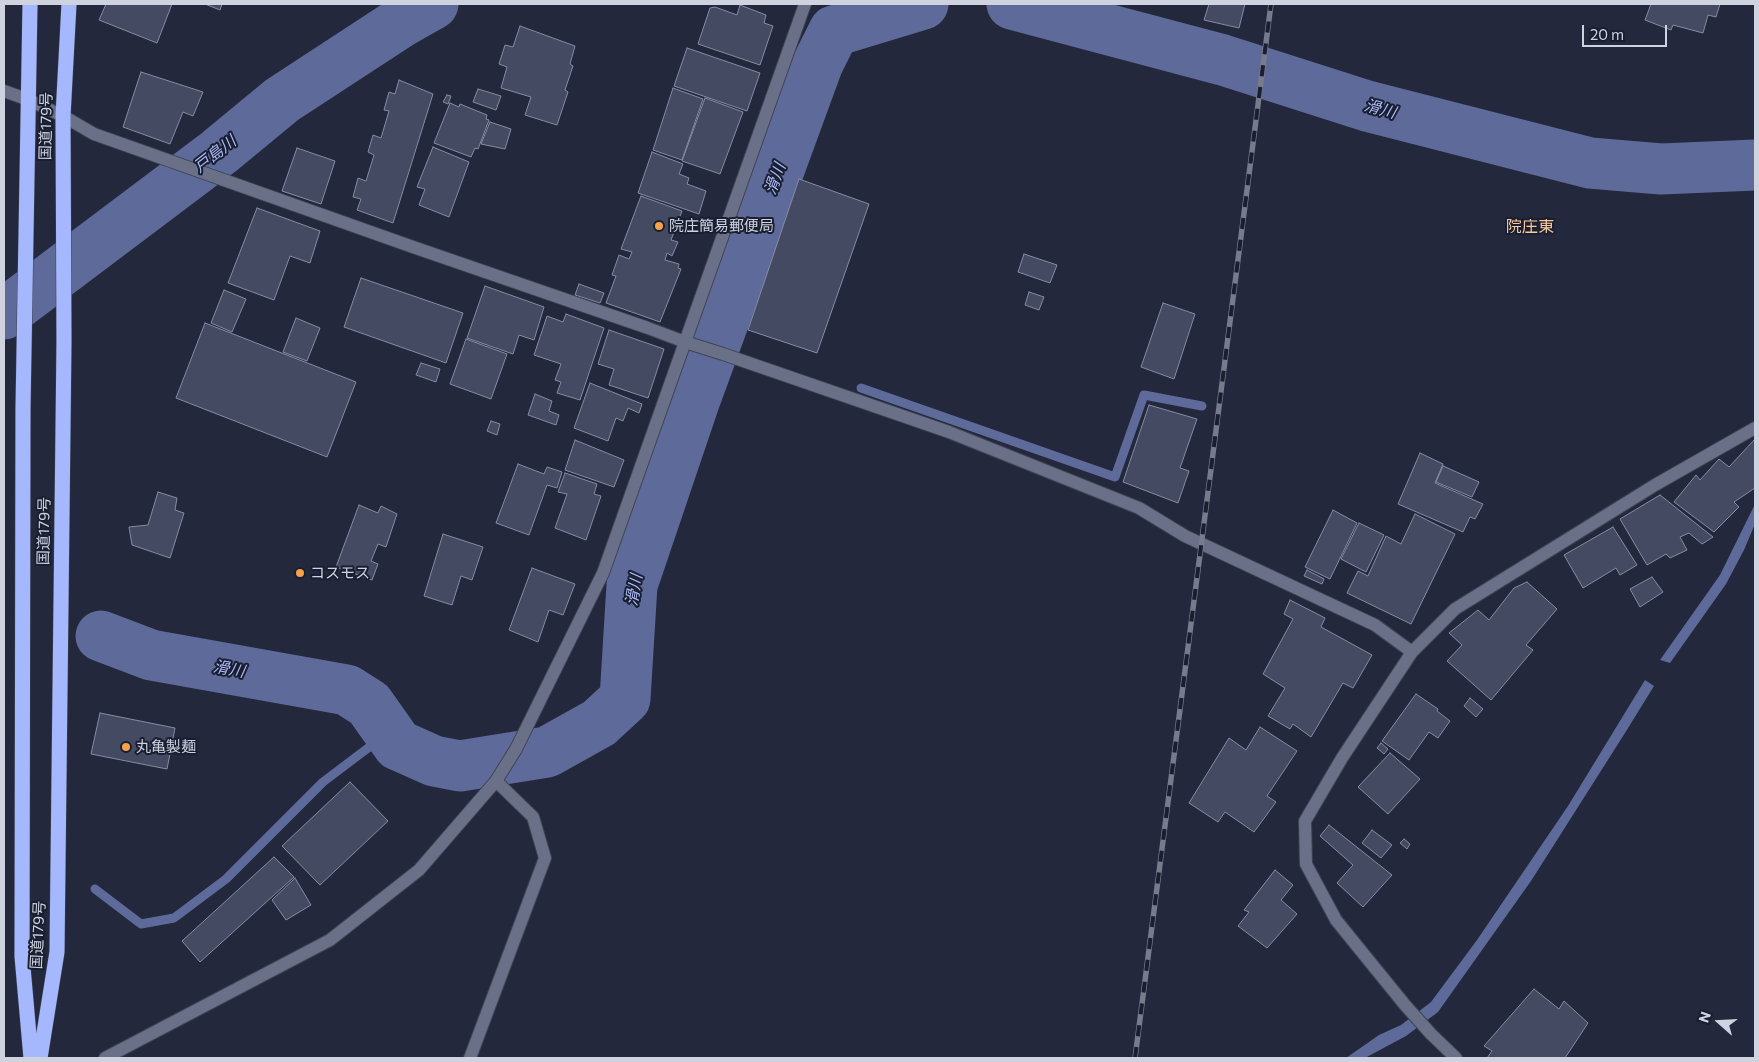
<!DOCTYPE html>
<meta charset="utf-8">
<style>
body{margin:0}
#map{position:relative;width:1759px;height:1062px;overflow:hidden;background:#23283c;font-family:Commissioner,sans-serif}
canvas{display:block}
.frame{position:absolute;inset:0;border:5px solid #cfd3e0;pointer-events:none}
.north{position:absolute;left:1694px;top:997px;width:50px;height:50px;-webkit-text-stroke:4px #191e31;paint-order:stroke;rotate:289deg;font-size:14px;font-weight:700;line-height:20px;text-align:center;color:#cfd3e0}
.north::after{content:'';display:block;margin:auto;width:18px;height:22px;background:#cfd3e0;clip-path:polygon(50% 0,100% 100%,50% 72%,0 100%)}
.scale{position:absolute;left:1582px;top:25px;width:85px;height:22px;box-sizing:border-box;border:2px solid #cfd3e0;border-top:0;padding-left:6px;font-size:15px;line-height:18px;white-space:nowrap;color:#cfd3e0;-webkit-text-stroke:4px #191e31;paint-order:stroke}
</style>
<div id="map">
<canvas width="1759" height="1062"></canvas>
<div class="frame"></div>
<div class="north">N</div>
<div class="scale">20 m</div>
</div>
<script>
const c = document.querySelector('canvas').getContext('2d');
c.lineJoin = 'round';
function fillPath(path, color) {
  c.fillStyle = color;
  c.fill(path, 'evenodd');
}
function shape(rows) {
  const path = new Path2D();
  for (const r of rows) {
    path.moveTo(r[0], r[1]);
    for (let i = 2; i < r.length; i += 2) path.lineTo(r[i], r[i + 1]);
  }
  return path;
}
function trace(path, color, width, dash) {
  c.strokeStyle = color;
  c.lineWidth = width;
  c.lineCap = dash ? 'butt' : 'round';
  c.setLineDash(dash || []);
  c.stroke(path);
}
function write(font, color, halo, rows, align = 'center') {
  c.font = font + ' Commissioner,"Noto Sans JP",sans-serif';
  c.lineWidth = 4;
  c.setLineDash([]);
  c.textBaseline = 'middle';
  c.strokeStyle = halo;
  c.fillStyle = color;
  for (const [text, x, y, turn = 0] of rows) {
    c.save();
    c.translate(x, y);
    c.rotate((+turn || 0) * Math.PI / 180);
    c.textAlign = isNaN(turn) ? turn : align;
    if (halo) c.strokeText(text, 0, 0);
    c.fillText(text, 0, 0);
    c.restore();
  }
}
fillPath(shape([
 [1755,504,1755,524,1744,550,1726,584,1670,663,1660,660,1720,575],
 [1645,680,1654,686,1625,733,1531,881,1438,1012,1406,1036,1365,1058,1346,1058,1379,1035,1401,1025,1431,1002,1477,940,1568,806]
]), '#5e6a9a');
trace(shape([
 [861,388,1115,477,1144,395,1202,406],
 [95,889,141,924,174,918,226,879,323,782,368,748,394,739]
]), '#5e6a9a', 9);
trace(shape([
 [1012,4,1223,60,1367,106,1590,163,1661,169,1755,165],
 [4,314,219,152,282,100,403,21,433,4],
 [101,636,151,655,347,690,369,704,398,745,434,761,460,766,547,752,599,723,625,699,632,585,694,402,818,63,834,31,923,4]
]), '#5e6a9a', 51);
const building = shape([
 [106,4,172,4,157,43,99,20,106,4],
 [205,4,222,4,220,10,205,4],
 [1209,4,1245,4,1239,28,1204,20,1209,4],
 [1651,4,1720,4,1716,17,1708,15,1703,33,1673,25,1671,30,1645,20,1651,4],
 [740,5,766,15,764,23,773,26,760,65,698,44,710,8,715,7,737,15,740,5],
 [520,26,575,46,570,64,573,66,565,90,568,92,557,125,525,115,531,97,501,88,507,67,499,64,505,45,513,47,520,26],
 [687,48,760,73,747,111,674,86,687,48],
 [141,72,203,92,193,116,183,112,170,144,123,127,141,72],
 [399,80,433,94,393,223,357,210,361,199,353,197,358,178,366,181,374,155,368,152,373,135,381,138,389,111,384,110,389,92,395,94,399,80],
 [673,88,703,99,682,160,653,150,673,88],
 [478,89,501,96,496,110,473,102,478,89],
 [447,95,451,96,448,104,443,102,447,95],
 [705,98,743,112,720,174,682,161,705,98],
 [450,103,459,107,460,104,487,115,486,119,489,120,478,149,475,148,471,157,434,143,450,103],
 [490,122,511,129,505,149,481,144,490,122],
 [433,147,469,162,449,217,419,205,425,189,417,187,433,147],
 [297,148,335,161,321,204,282,191,297,148],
 [652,152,683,164,679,174,689,178,687,184,706,191,699,214,638,193,652,152],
 [799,179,869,204,817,353,748,330,799,179],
 [641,196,682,211,671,240,678,242,672,256,667,253,665,260,679,264,678,268,681,269,660,322,606,303,616,276,612,275,619,255,629,259,632,252,621,249,641,196],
 [257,208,320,231,310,263,290,256,274,300,228,283,257,208],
 [1024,254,1057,265,1050,283,1018,272,1024,254],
 [361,278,463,313,446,363,344,327,361,278],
 [579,284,604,293,600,303,575,295,579,284],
 [485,286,544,307,534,340,519,335,513,354,467,338,485,286],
 [224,290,246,299,232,332,211,323,224,290],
 [1029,292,1044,297,1039,310,1025,305,1029,292],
 [1163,303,1195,314,1174,379,1141,367,1163,303],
 [566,314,604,328,580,400,557,393,561,382,555,380,561,364,534,355,547,316,563,322,566,314],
 [296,318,320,328,307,361,283,352,296,318],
 [205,323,356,382,327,457,176,398,205,323],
 [609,330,664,349,648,398,609,385,614,369,598,364,609,330],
 [466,339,507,354,491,399,450,384,466,339],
 [421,363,440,369,436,382,416,375,421,363],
 [590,383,642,404,639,413,628,408,623,421,616,418,608,441,574,428,590,383],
 [535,394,552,401,549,411,559,415,556,425,528,415,535,394],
 [1149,405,1197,419,1180,468,1189,471,1178,503,1123,482,1149,405],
 [491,421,500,424,497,435,487,431,491,421],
 [1755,439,1755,488,1734,502,1739,507,1714,532,1674,502,1696,475,1700,480,1719,459,1729,467,1755,439],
 [575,440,624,460,614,487,565,470,575,440],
 [1420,453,1443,464,1435,483,1483,504,1475,519,1470,517,1463,532,1398,504,1420,453],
 [518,464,544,474,547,467,562,472,557,488,547,485,529,535,496,523,518,464],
 [1443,466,1479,482,1472,497,1436,482,1443,466],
 [565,473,597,484,594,494,601,496,586,540,555,528,567,494,558,492,565,473],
 [158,492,177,498,175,510,184,513,170,558,132,545,129,527,148,525,158,492],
 [1660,495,1713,537,1702,544,1689,533,1680,537,1687,550,1670,558,1666,554,1647,565,1620,519,1660,495],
 [359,505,378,513,381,506,397,514,386,547,378,544,371,561,378,564,372,580,336,567,359,505],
 [1333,510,1357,523,1330,579,1305,567,1333,510],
 [1415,514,1455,534,1411,624,1347,593,1358,571,1368,576,1386,536,1401,544,1415,514],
 [1359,523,1384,535,1366,572,1341,559,1359,523],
 [1613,527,1637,565,1620,575,1616,568,1583,588,1564,555,1613,527],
 [443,534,483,547,472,580,461,576,452,605,424,596,443,534],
 [532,568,575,584,563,615,549,610,538,642,509,630,532,568],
 [1307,570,1324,579,1322,584,1304,576,1307,570],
 [1652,577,1663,592,1640,607,1630,589,1652,577],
 [1527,582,1557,609,1526,645,1533,650,1491,700,1447,661,1462,645,1449,633,1478,610,1489,620,1514,588,1527,582],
 [1290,600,1325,618,1321,627,1372,655,1353,688,1343,683,1311,737,1293,724,1290,729,1268,716,1285,688,1263,674,1293,619,1284,614,1290,600],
 [1416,694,1438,709,1437,711,1450,721,1438,738,1429,732,1409,760,1382,741,1416,694],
 [1470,698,1483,709,1476,717,1464,706,1470,698],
 [100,713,175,728,167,769,91,754,100,713],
 [1260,727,1297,751,1267,796,1276,802,1254,832,1225,812,1218,822,1189,803,1229,738,1246,750,1260,727],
 [1381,743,1388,749,1384,754,1377,748,1381,743],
 [1390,753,1420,779,1388,814,1358,787,1390,753],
 [350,782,388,821,320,885,282,846,350,782],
 [1329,825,1392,875,1363,907,1337,883,1353,865,1320,836,1329,825],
 [1372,830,1392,845,1381,858,1362,843,1372,830],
 [1404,839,1410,844,1407,849,1400,843,1404,839],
 [274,857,294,877,200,962,182,941,274,857],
 [1275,870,1293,885,1281,900,1297,914,1267,948,1238,926,1249,912,1244,910,1275,870],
 [295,878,311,905,286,920,272,900,295,878],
 [1534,989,1559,1009,1564,1001,1588,1023,1565,1058,1487,1058,1492,1051,1484,1046,1534,989]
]);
fillPath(building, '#444a61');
trace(building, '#858ca4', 1);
const minor = shape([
 [4,91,29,100,63,116,94,134,413,247,648,328,685,342,723,354,949,432,1139,508,1185,536,1375,625,1412,652],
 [105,1058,330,940,419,870,496,781,516,749,603,573,805,4],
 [470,1058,545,858,533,817,496,781],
 [1456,1058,1431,1034,1405,1005,1336,920,1306,864,1305,821,1342,758,1412,652,1455,609,1655,485,1755,428]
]);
const highway = shape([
 [30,4,23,408,22,956,31,1058],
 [40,1058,57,952,64,341,63,116,69,4]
]);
trace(minor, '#3f4353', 14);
trace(highway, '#3f4353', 16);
trace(minor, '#697088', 12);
trace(highway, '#a5b7fd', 15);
const rail = shape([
 [1135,1058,1271,4]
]);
trace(rail, '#777b8c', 5.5);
trace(rail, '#191e31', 4, [11]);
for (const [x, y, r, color] of [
 [659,226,5,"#f7a14a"],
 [300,573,5,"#f7a14a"],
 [126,747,5,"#f7a14a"]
]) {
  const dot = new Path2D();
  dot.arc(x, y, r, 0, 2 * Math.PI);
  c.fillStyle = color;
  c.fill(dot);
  trace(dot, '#191e31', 2);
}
write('15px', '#cfd3e0', '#191e31', [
 ["国道179号",46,126,-89],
 ["国道179号",44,531,-89],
 ["国道179号",38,935,-87]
]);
write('15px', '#cfd3e0', '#191e31', [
 ["院庄簡易郵便局",669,226],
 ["コスモス",310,573],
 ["丸亀製麺",136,747]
], 'left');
write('italic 16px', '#acbbf6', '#191e31', [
 ["滑川",1380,109,15],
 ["戸島川",215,154,-38],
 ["滑川",775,179,-70],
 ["滑川",634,590,-80],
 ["滑川",229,669,10]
]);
write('16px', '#fac99e', '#191e31', [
 ["院庄東",1530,227]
]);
</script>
